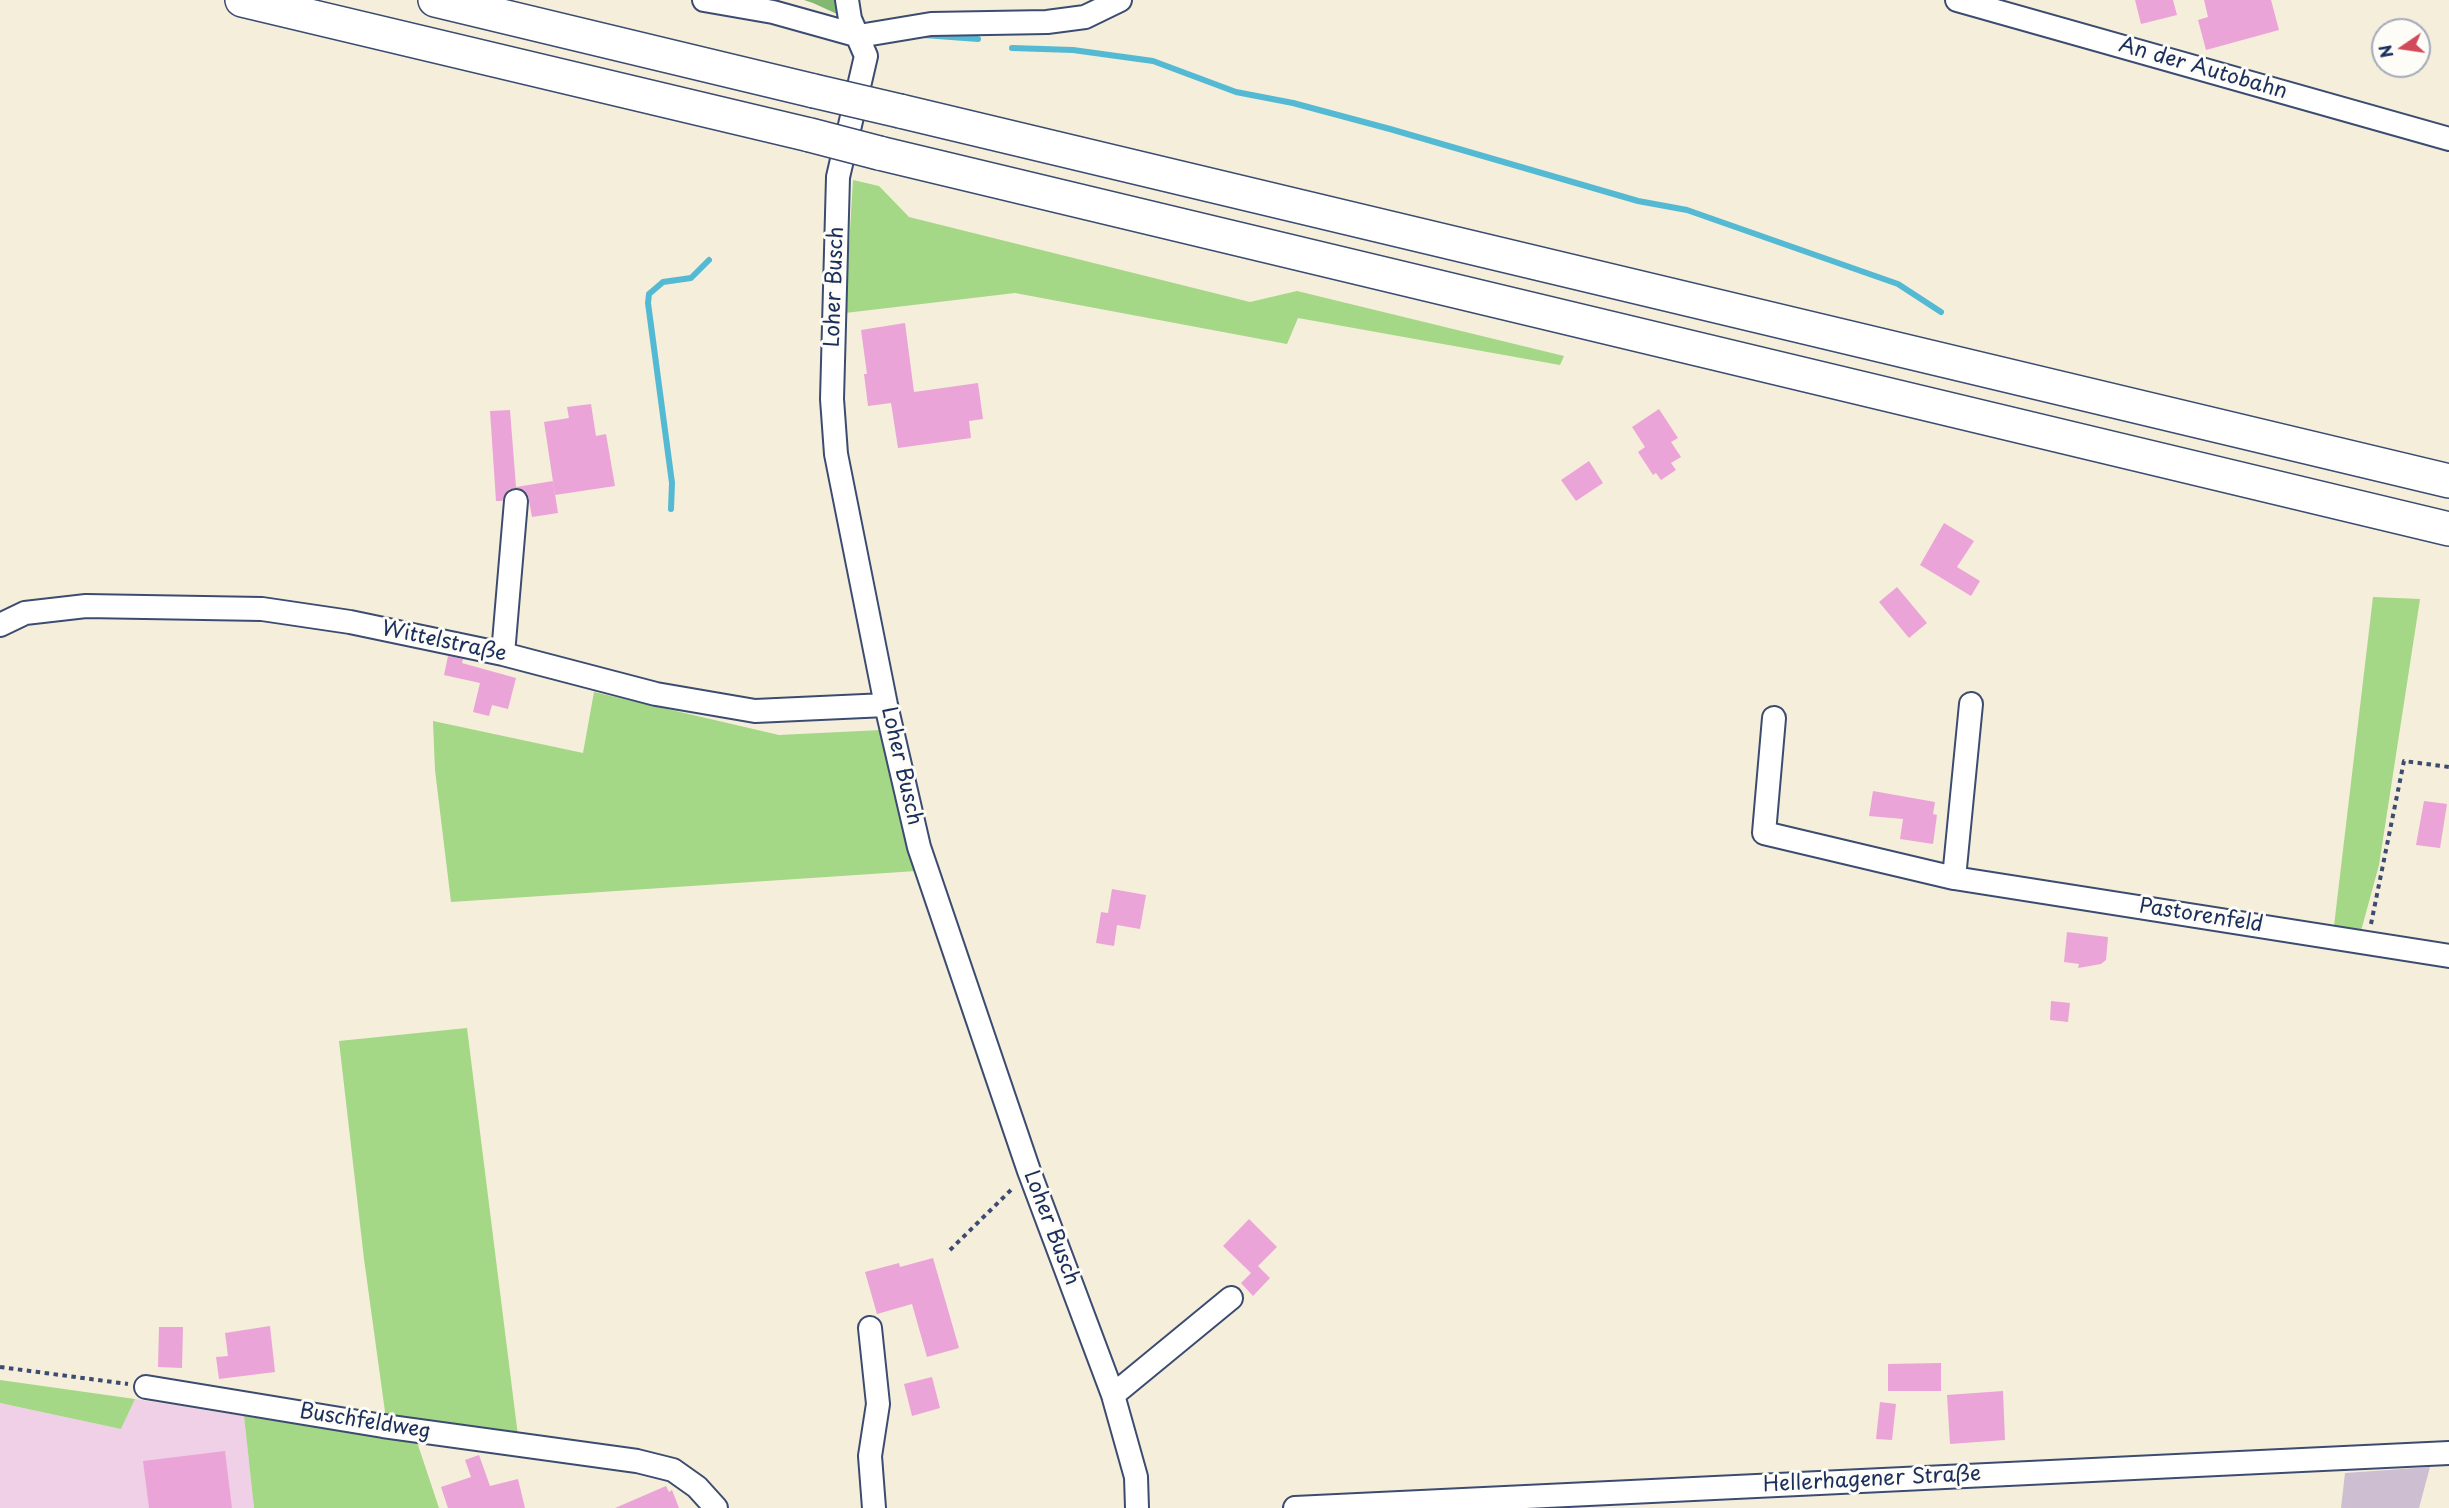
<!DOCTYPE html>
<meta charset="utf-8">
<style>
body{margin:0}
#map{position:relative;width:2449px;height:1508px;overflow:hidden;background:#f5eedb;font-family:"Playpen Sans",sans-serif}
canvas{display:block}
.north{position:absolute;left:2371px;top:18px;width:60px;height:60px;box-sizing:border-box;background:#fdfcf7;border:2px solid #a3aaba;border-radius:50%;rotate:257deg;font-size:16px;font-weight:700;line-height:24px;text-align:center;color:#1b2f5e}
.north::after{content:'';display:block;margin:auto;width:21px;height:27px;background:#d1495b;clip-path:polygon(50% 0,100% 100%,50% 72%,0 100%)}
</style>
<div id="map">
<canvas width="2449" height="1508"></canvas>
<div class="north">N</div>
</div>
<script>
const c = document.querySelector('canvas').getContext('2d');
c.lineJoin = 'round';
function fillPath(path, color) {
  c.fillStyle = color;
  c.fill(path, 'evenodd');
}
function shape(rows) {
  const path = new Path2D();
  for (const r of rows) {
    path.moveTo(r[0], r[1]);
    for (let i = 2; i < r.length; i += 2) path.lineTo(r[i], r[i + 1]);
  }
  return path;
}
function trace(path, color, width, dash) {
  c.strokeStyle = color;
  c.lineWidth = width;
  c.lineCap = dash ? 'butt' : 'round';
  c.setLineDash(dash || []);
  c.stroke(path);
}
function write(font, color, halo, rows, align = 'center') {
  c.font = font + ' "Playpen Sans",sans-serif';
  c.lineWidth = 6;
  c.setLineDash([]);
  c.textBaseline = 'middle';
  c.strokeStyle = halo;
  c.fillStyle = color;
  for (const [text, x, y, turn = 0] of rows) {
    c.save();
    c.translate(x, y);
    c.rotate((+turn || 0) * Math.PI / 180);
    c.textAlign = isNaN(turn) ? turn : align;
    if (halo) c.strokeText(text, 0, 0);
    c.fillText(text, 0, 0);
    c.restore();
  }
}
fillPath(shape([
 [135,1399,244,1416,254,1508,0,1508,0,1403,121,1429]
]), '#efd0e6');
fillPath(shape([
 [2430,1467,2419,1508,2341,1508,2345,1473]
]), '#cdbed2');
fillPath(shape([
 [853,180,879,186,909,217,1250,302,1297,291,1564,356,1560,365,1298,318,1287,344,1015,293,845,313],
 [2373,597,2420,599,2379,865,2361,931,2334,926],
 [594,692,779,735,881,730,896,801,916,871,451,902,435,770,433,721,583,753],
 [467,1028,518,1436,386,1419,364,1259,339,1041],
 [0,1380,135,1399,121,1429,0,1403],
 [244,1416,417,1442,439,1508,254,1508]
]), '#a4d786');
fillPath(shape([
 [804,0,837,0,837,14,813,3]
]), '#83b873');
trace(shape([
 [924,35,978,39],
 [1012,48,1073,50,1153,61,1236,92,1293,103,1390,129,1638,201,1687,210,1898,284,1941,312],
 [671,509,672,483,648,303,649,294,663,282,691,278,709,260]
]), '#54b9d3', 6);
fillPath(shape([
 [2135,0,2173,0,2177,15,2141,24],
 [2204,0,2271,0,2279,30,2206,50,2198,20,2208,17],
 [905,323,914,392,978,383,983,419,969,421,971,438,898,448,891,403,868,406,864,374,867,374,861,330],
 [591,404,596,436,606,434,615,486,555,495,544,422,569,418,567,407],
 [1659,409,1678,438,1671,442,1681,457,1671,463,1676,470,1661,480,1656,473,1653,475,1638,452,1645,447,1632,427],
 [510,410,516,487,553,481,558,513,532,517,528,495,518,488,510,489,502,501,496,501,490,411],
 [1589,461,1603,483,1576,501,1561,480],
 [1944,523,1974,541,1957,567,1980,581,1971,596,1920,565],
 [1897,587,1927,623,1909,638,1879,602],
 [448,656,463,659,462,663,516,678,508,709,492,705,489,716,473,712,480,683,444,675],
 [1873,791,1935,802,1933,814,1937,815,1933,844,1900,839,1903,819,1869,816],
 [2424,801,2447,804,2440,848,2416,845],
 [1112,889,1146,895,1140,929,1117,925,1114,946,1096,943,1101,912,1108,913],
 [2067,932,2108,937,2106,960,2101,964,2078,968,2079,964,2064,962],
 [2051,1001,2070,1003,2068,1022,2050,1020],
 [1249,1219,1277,1247,1258,1266,1270,1278,1253,1296,1241,1283,1251,1273,1223,1246],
 [933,1258,959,1348,927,1357,912,1304,877,1314,865,1272,899,1263,900,1267],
 [270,1326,275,1372,219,1379,216,1357,228,1356,225,1333],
 [159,1327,183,1327,182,1368,158,1367],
 [1941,1363,1941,1391,1888,1391,1888,1364],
 [932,1377,940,1408,912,1416,904,1384],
 [2003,1391,2005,1440,1950,1444,1947,1395],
 [1880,1402,1896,1404,1892,1440,1876,1439],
 [225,1451,232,1508,149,1508,143,1461],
 [479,1455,490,1486,518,1479,525,1508,448,1508,441,1487,471,1477,465,1460],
 [666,1486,669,1492,672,1490,679,1508,615,1508]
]), '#eba4d7');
const minor = shape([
 [704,0,773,12,859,36,931,24,1047,22,1085,17,1120,0],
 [847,0,850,19,866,56,838,177,832,399,836,454,886,705,919,847,1029,1171,1113,1395,1136,1477,1137,1508],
 [1957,0,2449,139],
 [0,625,25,613,86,606,262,609,350,622,503,654,656,694,755,711,886,705],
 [503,654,516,501],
 [1774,718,1764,833,1954,878,2449,956],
 [1954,878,1971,704],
 [870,1328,878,1404,870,1456,874,1508],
 [146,1387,383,1426,637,1461,673,1470,697,1487,716,1508],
 [1113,1395,1231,1298],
 [1295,1508,2449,1453]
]);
const highway = shape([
 [242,0,810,135],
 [435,0,814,91],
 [900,111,2449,481],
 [879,153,2449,529]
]);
trace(minor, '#3c4c71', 26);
trace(highway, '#3c4c71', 36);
trace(shape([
 [2371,924,2404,761,2449,767],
 [950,1250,1014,1187],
 [0,1367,128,1384]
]), '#3c4c71', 4, [4.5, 4.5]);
trace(minor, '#fff', 22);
trace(highway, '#fff', 33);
const highwayBridge = shape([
 [814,91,900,111],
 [810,135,879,153]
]);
trace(highwayBridge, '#3c4c71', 36, []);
trace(highwayBridge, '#fff', 33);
write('21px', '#1b2f5e', '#fdfcf7', [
 ["An der Autobahn",2203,69,16],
 ["Loher Busch",835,287,-88],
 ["Wittelstraße",444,642,12],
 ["Loher Busch",901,766,77],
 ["Pastorenfeld",2201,916,9],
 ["Loher Busch",1051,1228,69],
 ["Buschfeldweg",365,1422,9],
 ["Hellerhagener Straße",1872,1480,-3]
]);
</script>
